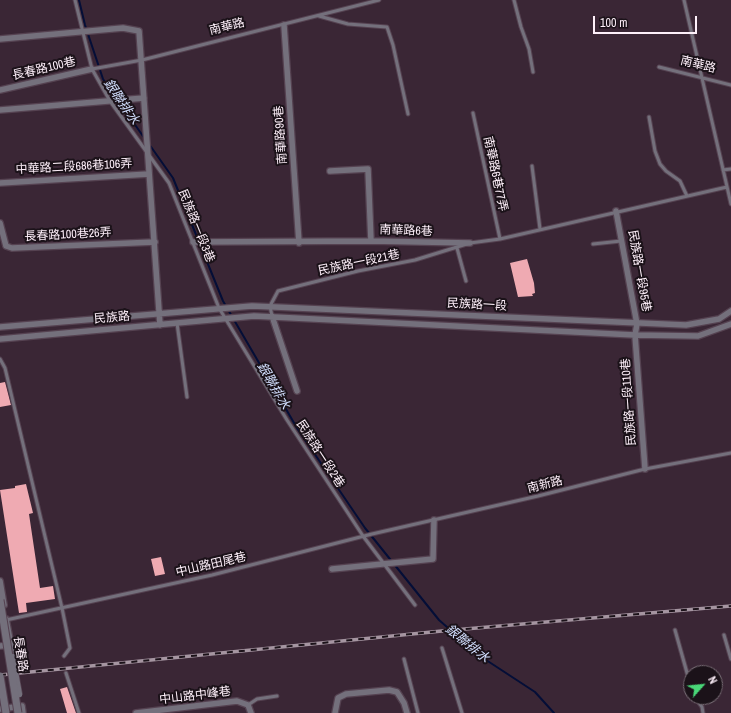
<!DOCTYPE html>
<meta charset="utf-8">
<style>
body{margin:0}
#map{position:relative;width:731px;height:713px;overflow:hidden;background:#3a2635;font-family:"Archivo Narrow",sans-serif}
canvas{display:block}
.north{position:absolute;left:683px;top:665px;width:40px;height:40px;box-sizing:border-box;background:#1b1219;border:1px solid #766b73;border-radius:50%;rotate:63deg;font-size:11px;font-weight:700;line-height:16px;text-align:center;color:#fef0fa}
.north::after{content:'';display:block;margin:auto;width:14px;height:18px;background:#49d778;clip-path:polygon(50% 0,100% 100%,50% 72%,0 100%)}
.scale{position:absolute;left:593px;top:16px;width:104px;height:18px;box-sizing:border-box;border:2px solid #fef0fa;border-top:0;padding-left:5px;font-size:12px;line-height:14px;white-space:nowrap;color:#fef0fa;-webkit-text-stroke:3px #1b1219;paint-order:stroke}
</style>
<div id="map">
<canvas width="731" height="713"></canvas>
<div class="north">N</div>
<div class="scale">100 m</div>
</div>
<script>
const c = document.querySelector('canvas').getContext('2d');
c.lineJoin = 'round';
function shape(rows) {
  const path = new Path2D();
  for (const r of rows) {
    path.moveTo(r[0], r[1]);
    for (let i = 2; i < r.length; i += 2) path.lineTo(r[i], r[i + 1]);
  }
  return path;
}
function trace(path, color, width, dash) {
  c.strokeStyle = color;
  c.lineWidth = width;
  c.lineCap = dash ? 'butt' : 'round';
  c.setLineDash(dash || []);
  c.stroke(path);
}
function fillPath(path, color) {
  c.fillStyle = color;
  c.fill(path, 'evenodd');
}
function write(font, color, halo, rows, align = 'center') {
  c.font = font + ' "Archivo Narrow","Noto Sans TC",sans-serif';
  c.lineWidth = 4;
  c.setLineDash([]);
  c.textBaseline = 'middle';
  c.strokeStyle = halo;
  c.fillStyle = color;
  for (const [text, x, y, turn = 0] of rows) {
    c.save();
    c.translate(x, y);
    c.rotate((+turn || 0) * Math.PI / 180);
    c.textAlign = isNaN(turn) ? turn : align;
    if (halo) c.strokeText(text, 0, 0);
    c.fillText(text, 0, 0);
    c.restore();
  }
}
trace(shape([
 [79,0,85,25,103,79,145,139],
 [149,144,173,178,223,301,297,428,365,528,439,620,480,656,535,692,554,713]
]), '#040e37', 2);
fillPath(shape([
 [527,259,534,283,535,293,532,294,533,296,518,297,510,263],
 [5,382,11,405,0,407,0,383],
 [26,484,33,513,29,514,40,588,53,586,55,599,26,603,27,612,19,613,0,490,15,488,15,486],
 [161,557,165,574,155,576,151,559],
 [67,687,76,713,67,713,60,689]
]), '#efaab2');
const service = shape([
 [75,0,92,69,110,101,169,183,219,308,287,420,363,536,415,605],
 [514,0,521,27,529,49,533,72],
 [684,0,731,204],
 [319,16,348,24,387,27,393,45,408,114],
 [659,67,731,85],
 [92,69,142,60,379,0],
 [473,113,500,239],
 [649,117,655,151,660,164,666,171,680,181,687,196],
 [532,166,540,229],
 [723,170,731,169],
 [593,244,621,241],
 [457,248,466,281],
 [272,316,270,306,278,291,358,271,415,260,470,243,500,239,727,187],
 [177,323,187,397],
 [0,359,5,368,62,608,70,648,64,656],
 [6,620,212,575,372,534,538,496,645,469,731,453],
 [675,630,691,687],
 [724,635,731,659],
 [442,648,462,713],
 [404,659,418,713],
 [66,673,79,713],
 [695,697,702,707,703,713],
 [248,705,257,699,277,696]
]);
const pedestrian = shape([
 [11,645,13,651]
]);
const minor = shape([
 [284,25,299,243],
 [0,39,123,28,139,31,160,325],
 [0,90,92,69],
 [0,110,144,98],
 [330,171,368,169,371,241],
 [0,183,149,174],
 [616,211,637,324,635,335,645,469],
 [0,223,6,246,12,248,155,242],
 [193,242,371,241,470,243],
 [272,316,297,391],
 [0,327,252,306,686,325,719,319,731,311],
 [0,339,254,316,635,335,698,336,731,324],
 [332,569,433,559,434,520],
 [0,581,4,605],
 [0,646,11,645,6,619],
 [0,709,22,706,23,713],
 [136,713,237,701,248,705,251,713],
 [335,713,338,698,346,694,389,690,397,692,404,703,407,713]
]);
trace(service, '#554251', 5);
trace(pedestrian, '#554251', 6);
trace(minor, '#554251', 8);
trace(service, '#74707c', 3);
trace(pedestrian, '#74707c', 4.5);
trace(minor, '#74707c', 5.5);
const rail = shape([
 [0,675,442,631,731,606]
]);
trace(rail, '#a595a1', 3.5);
trace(rail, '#1b1219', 2, [6]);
const pedestrianBridge = shape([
 [13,656,20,695]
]);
const tertiaryBridge = shape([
 [0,600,18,713],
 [0,676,6,713]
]);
trace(pedestrianBridge, '#554251', 6, []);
trace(tertiaryBridge, '#554251', 9, []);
trace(pedestrianBridge, '#74707c', 4.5);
trace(tertiaryBridge, '#74707c', 7);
write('12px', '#fef0fa', '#1b1219', [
 ["南華路",227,27,-14],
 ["南華路",698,65,14],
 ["長春路100巷",44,69,-13],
 ["南華路90巷",281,135,-94],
 ["中華路二段686巷106弄",74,167,-3],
 ["南華路6巷77弄",495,174,78],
 ["民族路一段3巷",196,226,68],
 ["南華路6巷",406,231,2],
 ["長春路100巷26弄",68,235,-3],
 ["民族路一段21巷",359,263,-12],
 ["民族路一段95巷",639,271,80],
 ["民族路一段",477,305,3],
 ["民族路",112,318,-5],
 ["民族路一段110巷",629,402,-94],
 ["民族路一段2巷",320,454,57],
 ["南新路",545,485,-14],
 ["中山路田尾巷",211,565,-13],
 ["長春路",20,654,81],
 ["中山路中峰巷",195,696,-7]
]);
write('italic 13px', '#d2dffe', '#1b1219', [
 ["銀聯排水",121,102,56],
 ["銀聯排水",273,386,60],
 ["銀聯排水",467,644,39]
]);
</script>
